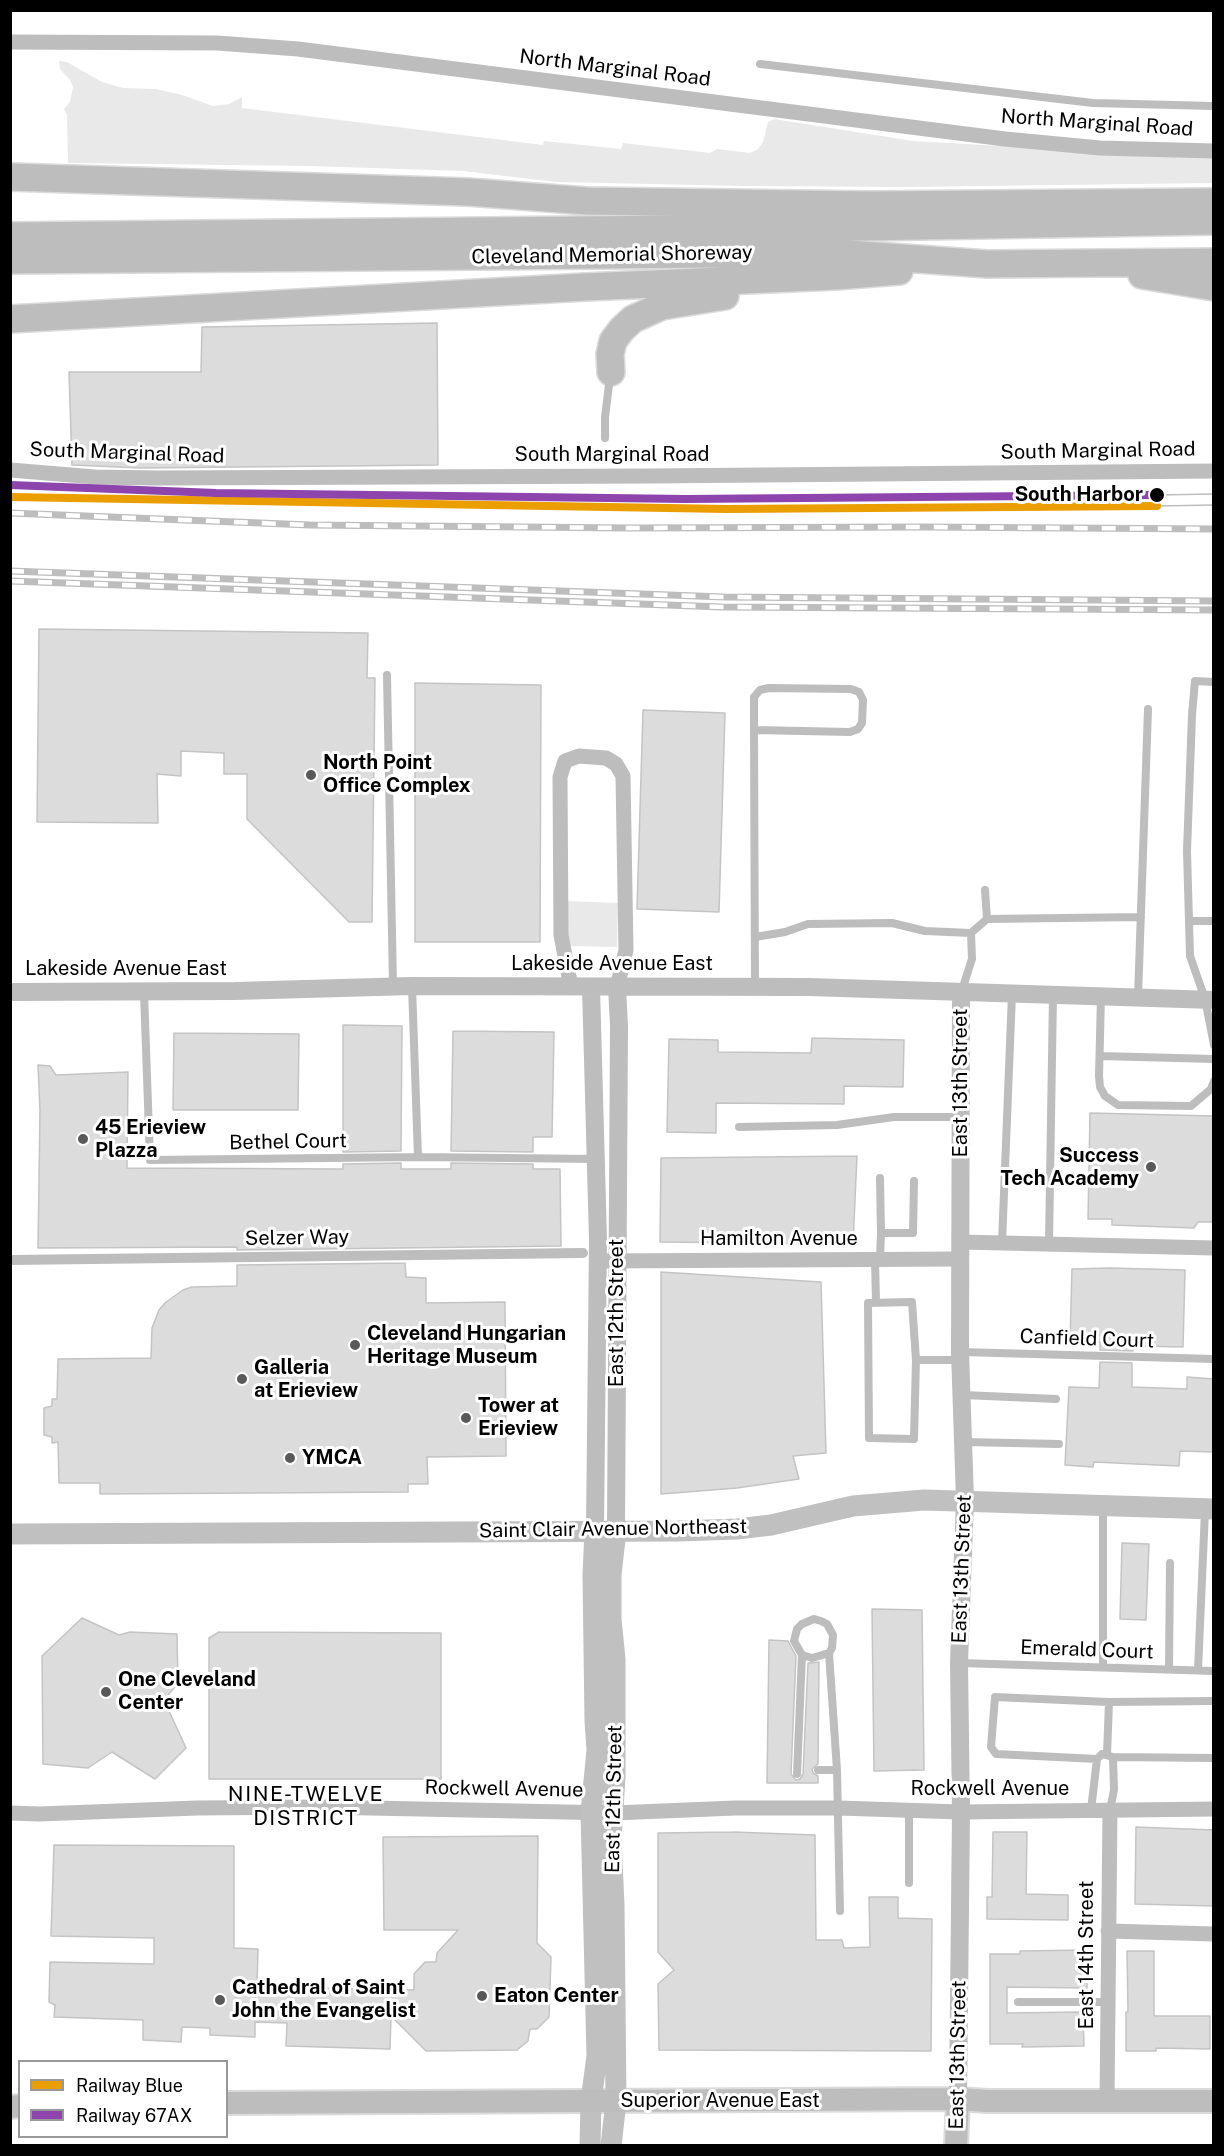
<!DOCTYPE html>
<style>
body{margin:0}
#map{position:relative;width:1224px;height:2156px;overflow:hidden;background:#fff;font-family:"Public Sans",sans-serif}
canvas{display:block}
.frame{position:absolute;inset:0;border:12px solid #000;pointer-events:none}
.legend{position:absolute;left:18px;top:2060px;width:210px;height:78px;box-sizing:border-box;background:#fff;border:2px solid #999;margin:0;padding:8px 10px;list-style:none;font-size:18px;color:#000}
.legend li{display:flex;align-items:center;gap:12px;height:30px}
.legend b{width:30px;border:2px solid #999}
</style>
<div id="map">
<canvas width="1224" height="2156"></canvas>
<div class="frame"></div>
<ul class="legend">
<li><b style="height:8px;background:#eb9e00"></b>Railway Blue</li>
<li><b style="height:8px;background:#8e44ad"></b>Railway 67AX</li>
</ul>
</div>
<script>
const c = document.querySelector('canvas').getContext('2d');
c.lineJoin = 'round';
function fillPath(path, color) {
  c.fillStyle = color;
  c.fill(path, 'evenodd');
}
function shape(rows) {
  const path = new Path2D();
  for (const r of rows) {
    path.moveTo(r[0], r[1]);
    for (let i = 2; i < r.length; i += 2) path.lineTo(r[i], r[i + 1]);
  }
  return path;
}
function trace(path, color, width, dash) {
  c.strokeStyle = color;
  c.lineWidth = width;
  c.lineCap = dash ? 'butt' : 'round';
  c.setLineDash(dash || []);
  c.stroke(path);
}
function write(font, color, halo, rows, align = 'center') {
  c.font = font + ' "Public Sans",sans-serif';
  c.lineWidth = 6;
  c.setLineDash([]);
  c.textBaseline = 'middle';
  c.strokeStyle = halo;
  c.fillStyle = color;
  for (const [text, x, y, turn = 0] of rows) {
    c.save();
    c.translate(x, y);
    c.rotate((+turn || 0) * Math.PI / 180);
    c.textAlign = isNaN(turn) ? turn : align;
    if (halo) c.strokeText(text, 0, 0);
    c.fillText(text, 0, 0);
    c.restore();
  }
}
fillPath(shape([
 [59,61,67,62,102,82,123,88,156,89,182,95,213,106,229,104,242,97,242,108,543,145,544,141,621,149,623,143,710,153,717,149,750,153,758,149,763,142,768,122,774,119,913,141,1213,158,1213,183,907,187,744,186,556,182,463,171,309,166,68,163,67,115,64,109,70,102,73,87,70,80,60,69],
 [568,901,618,903,617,947,567,946]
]), '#e9e9e9');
const building = shape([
 [437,323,438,465,141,468,72,465,69,372,201,372,202,327,437,323],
 [39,629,368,633,367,678,375,678,372,922,349,922,247,819,247,774,224,774,224,753,181,751,181,776,157,774,158,823,37,822,39,629],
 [415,683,541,685,540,942,415,942,415,683],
 [643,710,725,713,719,912,637,909,643,710],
 [343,1025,402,1026,401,1151,343,1152,343,1025],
 [453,1031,554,1032,552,1137,533,1137,533,1152,451,1151,453,1031],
 [174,1033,299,1034,298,1110,173,1110,174,1033],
 [812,1038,904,1040,903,1087,844,1086,844,1104,716,1103,716,1133,667,1132,669,1039,718,1040,718,1052,811,1053,812,1038],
 [38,1065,50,1066,56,1075,128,1072,127,1168,343,1169,343,1164,401,1163,401,1169,451,1169,451,1163,533,1164,533,1169,560,1169,561,1246,237,1250,237,1247,38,1248,40,1110,38,1065],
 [1090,1113,1214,1116,1214,1222,1198,1222,1194,1228,1112,1225,1112,1219,1088,1219,1090,1113],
 [857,1156,853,1244,660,1242,661,1158,857,1156],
 [405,1263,406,1277,426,1278,426,1303,505,1302,506,1456,427,1457,428,1484,408,1484,408,1492,100,1494,100,1483,59,1483,58,1442,52,1443,52,1437,44,1435,44,1408,52,1406,52,1399,57,1399,58,1359,151,1358,152,1328,159,1310,166,1302,183,1290,192,1287,237,1286,237,1265,405,1263],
 [1110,1268,1185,1270,1183,1347,1133,1346,1133,1351,1100,1350,1100,1342,1070,1341,1072,1269,1110,1268],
 [661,1272,821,1282,826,1453,793,1456,799,1479,737,1488,661,1494,661,1272],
 [1100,1362,1132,1363,1132,1387,1187,1389,1187,1377,1214,1379,1214,1452,1180,1451,1179,1466,1094,1462,1093,1467,1065,1465,1069,1387,1099,1388,1100,1362],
 [1122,1543,1149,1544,1146,1620,1120,1619,1122,1543],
 [872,1609,922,1610,924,1770,874,1771,872,1609],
 [82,1618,119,1635,130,1632,177,1634,178,1683,164,1700,186,1748,155,1779,112,1752,88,1768,43,1764,42,1656,82,1618],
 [219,1632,441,1633,441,1779,209,1779,209,1638,219,1632],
 [769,1640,788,1641,796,1656,791,1774,796,1780,800,1779,803,1774,808,1663,819,1662,818,1764,812,1769,813,1773,818,1776,818,1783,767,1783,769,1640],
 [1136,1827,1214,1830,1214,1906,1135,1904,1136,1827],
 [733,1832,815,1835,816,1940,842,1940,844,1948,870,1947,869,1897,898,1897,898,1918,932,1919,931,2051,659,2050,658,1984,674,1970,658,1952,658,1833,733,1832],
 [993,1832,1027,1832,1026,1894,1068,1895,1068,1920,987,1919,987,1897,992,1897,993,1832],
 [538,1836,537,1943,551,1957,549,2017,537,2029,530,2029,528,2041,517,2050,426,2051,391,2016,390,2049,286,2046,287,2023,255,2022,255,2037,210,2035,210,2028,182,2027,181,2042,143,2040,143,2020,54,2017,55,2005,49,2002,50,1962,154,1964,154,1938,51,1936,54,1845,234,1846,234,1948,258,1949,257,1987,414,1990,414,1974,425,1962,436,1962,437,1953,458,1930,384,1930,383,1837,538,1836],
 [1087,1950,1087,1988,1007,1987,1007,2013,1083,2012,1084,2046,1022,2047,1023,2044,990,2044,990,1954,1020,1954,1020,1951,1087,1950],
 [1127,1951,1154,1951,1154,2016,1210,2016,1210,2049,1156,2048,1156,2051,1126,2051,1126,2012,1128,2012,1127,1951]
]);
fillPath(building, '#dcdcdc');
trace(building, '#c4c4c4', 1.5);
const primary = shape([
 [226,2103,958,2099,987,2101,1214,2101],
 [10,2107,20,2106],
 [956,2146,958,2099]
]);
const motorway = shape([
 [10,177,468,192,587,201,871,205,1214,202],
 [10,236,864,227,1214,221],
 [10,260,834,253,987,264,1214,262],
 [1142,275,1214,287],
 [10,319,585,287,836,276,899,271],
 [611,372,610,354,613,341,622,329,633,319,662,306,725,296]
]);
trace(primary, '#dbdbdb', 26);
trace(motorway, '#dbdbdb', 30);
trace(shape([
 [760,64,1093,103,1214,106],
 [605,438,605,417,610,377],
 [387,675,393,985],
 [1214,682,1195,681,1192,715,1187,851,1190,956,1205,999,1214,1045],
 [754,730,850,732,858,729,862,723,863,700,859,692,851,689,769,688,760,690,754,697,754,730,755,985],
 [987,919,1141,917],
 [1189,921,1214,921],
 [755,937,785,932,808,924,892,923,925,931,971,933],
 [412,986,418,1157],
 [962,990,972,959,971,933,987,919,985,890],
 [144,993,150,1160,418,1157,595,1159],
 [1101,997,1099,1076,1100,1087,1105,1096,1118,1105,1191,1106,1211,1089,1214,1081],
 [1138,997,1148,709],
 [1100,1056,1214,1059],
 [739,1127,837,1125,894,1117,961,1117],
 [880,1178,881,1233],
 [1002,1243,1012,994],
 [1049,1244,1053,995],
 [880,1259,881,1233,913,1233,914,1181],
 [875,1260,876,1302],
 [961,1352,1214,1359],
 [916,1360,912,1302,868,1303,869,1438,914,1439,916,1360,960,1360],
 [963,1395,1056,1399],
 [964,1442,1059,1444],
 [829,1653,812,1658,802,1655,794,1641,797,1629,802,1624,814,1619,821,1621,827,1624,833,1635,832,1648,829,1653,837,1770],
 [960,1663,1214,1671],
 [1103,1667,1103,1507],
 [1169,1669,1170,1563],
 [1198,1670,1205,1511],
 [1109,1702,1214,1701],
 [1113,1757,1214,1758],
 [1097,1759,996,1754,991,1747,995,1697,1109,1702,1107,1755],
 [818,1770,837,1770,840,1911],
 [797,1774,802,1655],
 [909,1810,909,1883],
 [1091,1810,1097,1759,1102,1754,1113,1757,1114,1790,1110,1810],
 [1018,2002,1108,2002]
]), '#bdbdbd', 8);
trace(shape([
 [10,1260,583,1253]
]), '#bdbdbd', 10);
trace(shape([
 [10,42,217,43,298,49,1005,139,1100,148,1214,151],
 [10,470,95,477,157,478,651,476,1214,471],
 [571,987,561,935,560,777,565,761,579,756,606,758,616,764,623,776,626,950,617,987],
 [960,1242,1214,1248],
 [598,1261,960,1259],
 [10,1813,39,1814,197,1808,321,1807,614,1813,735,1808,838,1808,961,1812,1214,1809],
 [1108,1931,1214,1934],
 [1107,2101,1110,1810]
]), '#bdbdbd', 15);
trace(shape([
 [591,987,598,1240,595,1530],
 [10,992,235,991,412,986,809,987,1214,1000],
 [616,1530,619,1026,617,987],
 [958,2099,961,1812,959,1663,965,1500,960,1352,961,993]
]), '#bdbdbd', 18);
trace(shape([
 [10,1534,678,1531,737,1529,771,1525,853,1506,924,1500,1214,1509],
 [590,2146,591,2101,597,2056,591,1812,597,1750,595,1721,593,1575,595,1530],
 [611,2146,616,2101,614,1905,611,1839,615,1777,615,1659,611,1619,611,1575,616,1530]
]), '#c0c0c0', 21);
trace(primary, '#bdbdbd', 22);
trace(motorway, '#bdbdbd', 27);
trace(shape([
 [1157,495,1214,494],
 [1157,506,1214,505]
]), '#bdbdbd', 1.5);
const rail = shape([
 [10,513,310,525,628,528,921,527,1214,529],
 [10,571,724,597,1214,601],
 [10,581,722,607,1214,610]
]);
trace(rail, '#bdbdbd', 7);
trace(rail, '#fff', 4.5, [14]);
trace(shape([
 [10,497,727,509,1157,506]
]), '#eb9e00', 8);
trace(shape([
 [10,485,216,493,686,499,1157,495]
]), '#8e44ad', 8);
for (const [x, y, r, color] of [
 [1157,495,8,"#000"],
 [311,775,6,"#595959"],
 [83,1139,6,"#595959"],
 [1151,1167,6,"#595959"],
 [355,1345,6,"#595959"],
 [242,1379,6,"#595959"],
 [466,1418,6,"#595959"],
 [290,1458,6,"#595959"],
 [106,1692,6,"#595959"],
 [482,1996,6,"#595959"],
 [220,2000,6,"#595959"]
]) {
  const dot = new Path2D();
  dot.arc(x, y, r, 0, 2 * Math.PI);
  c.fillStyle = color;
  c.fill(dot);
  trace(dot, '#fff', 2);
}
write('20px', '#000', '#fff', [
 ["North Marginal Road",615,68,7],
 ["North Marginal Road",1097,123,4],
 ["Cleveland Memorial Shoreway",612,255,-1],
 ["South Marginal Road",1098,451,-1],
 ["South Marginal Road",127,453,2],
 ["South Marginal Road",612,455],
 ["Lakeside Avenue East",612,964],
 ["Lakeside Avenue East",126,969],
 ["East 13th Street",961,1083,-90],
 ["Bethel Court",288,1142,-1],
 ["Selzer Way",297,1238,-1],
 ["Hamilton Avenue",779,1239],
 ["East 12th Street",617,1313,-90],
 ["Canfield Court",1087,1339,2],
 ["Saint Clair Avenue Northeast",613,1529,-1],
 ["East 13th Street",962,1569,-88],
 ["Emerald Court",1087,1650,2],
 ["Rockwell Avenue",504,1789,1],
 ["Rockwell Avenue",990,1789],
 ["East 12th Street",614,1799,-89],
 ["East 14th Street",1087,1955,-90],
 ["East 13th Street",958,2055,-89],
 ["Superior Avenue East",720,2101]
]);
write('bold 20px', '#000', '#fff', [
 ["South Harbor",1143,495]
], 'right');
write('bold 20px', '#000', '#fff', [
 ["North Point",323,763],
 ["Office Complex",323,786],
 ["45 Erieview",95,1128],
 ["Plazza",95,1151],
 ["Success",1139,1156,"right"],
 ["Tech Academy",1139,1179,"right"],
 ["Cleveland Hungarian",367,1334],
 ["Heritage Museum",367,1357],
 ["Galleria",254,1368],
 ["at Erieview",254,1391],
 ["Tower at",478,1406],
 ["Erieview",478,1429],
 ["YMCA",302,1458],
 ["One Cleveland",118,1680],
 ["Center",118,1703],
 ["Cathedral of Saint",232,1988],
 ["John the Evangelist",232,2011],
 ["Eaton Center",494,1996]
], 'left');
c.letterSpacing = '1.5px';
write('21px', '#000', '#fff', [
 ["NINE-TWELVE",306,1795],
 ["DISTRICT",306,1819]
]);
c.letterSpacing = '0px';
</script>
